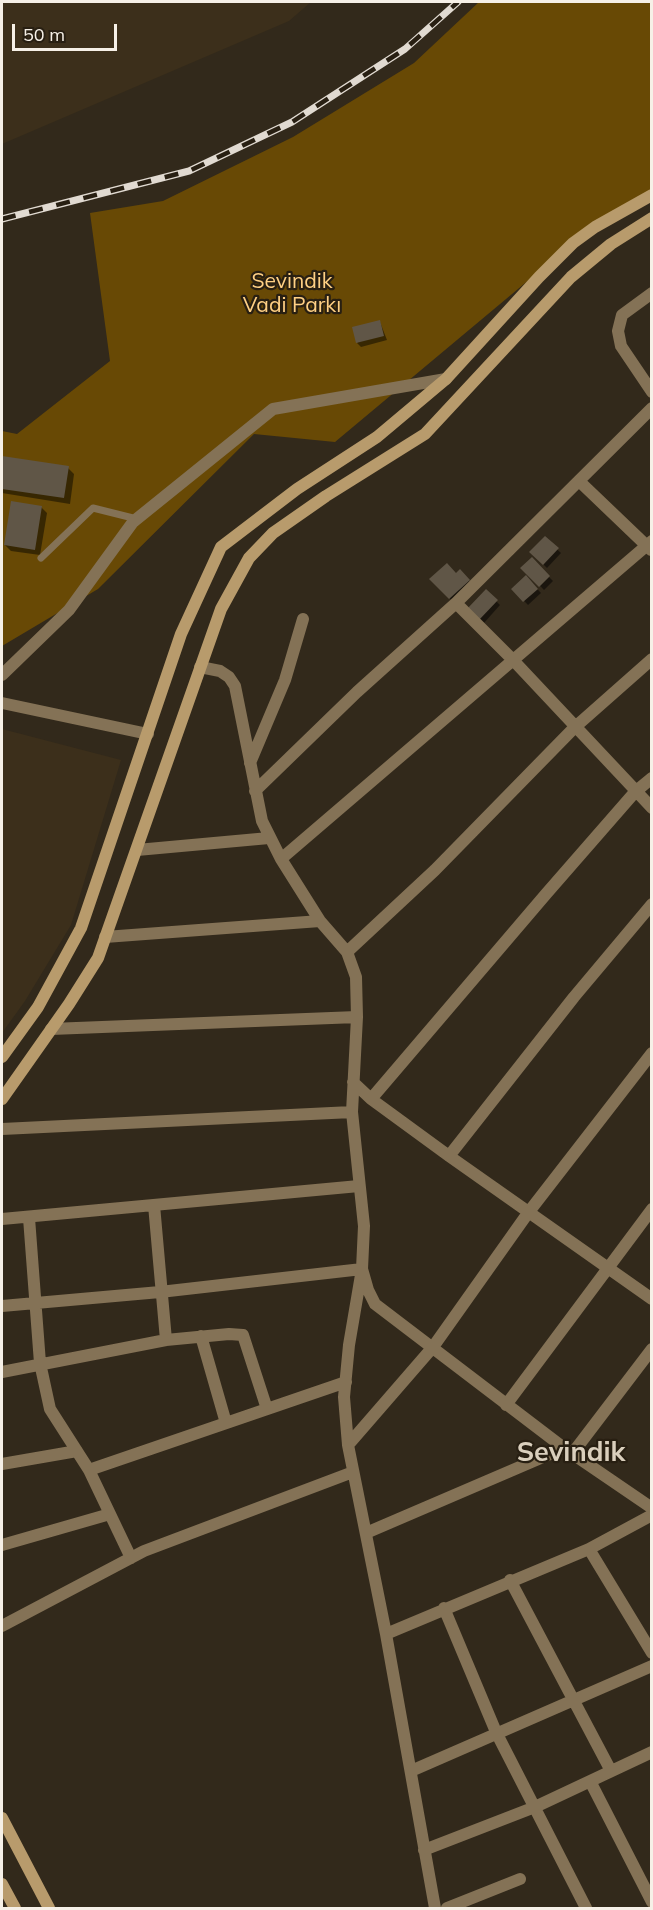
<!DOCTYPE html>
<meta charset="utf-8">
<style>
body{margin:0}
#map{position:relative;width:653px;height:1910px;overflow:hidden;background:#32291b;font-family:Mulish,sans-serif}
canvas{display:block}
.frame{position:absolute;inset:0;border:3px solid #f6f0e7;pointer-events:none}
.scale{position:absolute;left:12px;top:24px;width:105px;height:27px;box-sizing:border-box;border:3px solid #f6f0e7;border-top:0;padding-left:8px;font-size:18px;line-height:21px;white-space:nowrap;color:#f6f0e7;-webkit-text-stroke:4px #281f12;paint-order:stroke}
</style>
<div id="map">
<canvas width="653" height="1910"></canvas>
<div class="frame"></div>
<div class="scale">50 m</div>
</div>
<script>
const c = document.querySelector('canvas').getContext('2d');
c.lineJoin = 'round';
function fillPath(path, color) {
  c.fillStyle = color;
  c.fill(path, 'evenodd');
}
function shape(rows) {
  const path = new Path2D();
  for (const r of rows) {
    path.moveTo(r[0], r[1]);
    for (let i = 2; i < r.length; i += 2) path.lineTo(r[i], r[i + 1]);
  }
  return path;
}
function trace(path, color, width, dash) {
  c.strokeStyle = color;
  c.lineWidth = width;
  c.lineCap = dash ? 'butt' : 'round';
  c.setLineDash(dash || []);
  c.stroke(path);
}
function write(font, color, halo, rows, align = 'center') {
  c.font = font + ' Mulish,sans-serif';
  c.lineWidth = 4.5;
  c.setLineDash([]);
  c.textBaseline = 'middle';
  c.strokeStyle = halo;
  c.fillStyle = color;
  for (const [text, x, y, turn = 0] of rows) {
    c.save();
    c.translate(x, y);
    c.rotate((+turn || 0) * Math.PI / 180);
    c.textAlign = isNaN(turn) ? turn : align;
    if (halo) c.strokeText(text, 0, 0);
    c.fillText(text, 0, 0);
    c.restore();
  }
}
fillPath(shape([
 [2,2,311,2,289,21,2,144],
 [2,729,121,760,71,925,25,1001,2,1033]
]), '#3c2f1b');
fillPath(shape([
 [479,2,651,2,651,196,573,243,335,442,254,434,98,589,2,646,2,431,17,434,110,361,90,213,163,201,293,137,414,63]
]), '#684905');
fillPath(shape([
 [380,322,387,340,361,347,357,343],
 [2,457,68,468,74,474,70,504,2,493],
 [41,507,47,513,40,555,11,551,5,545],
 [545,538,561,553,547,568,531,552],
 [532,560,553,581,544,590,523,568],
 [460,571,472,584,453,602,432,579,456,575],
 [526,577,541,593,528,605,513,589],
 [486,591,500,605,484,623,469,609]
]), '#0007');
fillPath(shape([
 [380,320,384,336,356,343,352,327],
 [2,456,69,466,64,498,2,489],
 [11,501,42,506,35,550,4,545],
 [545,536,559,548,543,565,529,552],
 [532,557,550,576,539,587,520,568],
 [447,563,456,573,460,569,470,580,449,599,429,579],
 [526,575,538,589,523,602,511,589],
 [486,589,498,600,479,620,467,609]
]), '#605647');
trace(shape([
 [41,558,93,508,137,519]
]), '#847256', 7);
trace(shape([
 [652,293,622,315,618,331,621,346,652,392],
 [579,481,651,550],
 [456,603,513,660,652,808],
 [200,667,220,671,229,677,235,686,262,821,281,859,320,921,347,952,356,977,357,1017,352,1112,364,1226,362,1269,349,1345,344,1397,348,1445,386,1634,435,1908],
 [2,675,69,610,133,522,273,409,446,379],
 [2,703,148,734],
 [250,763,285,680,303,619],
 [255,791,357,692,456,603,652,408],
 [137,850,269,838],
 [281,859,652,541],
 [105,937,320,921],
 [347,952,435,870,574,728,652,659],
 [51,1029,357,1017],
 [353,1082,371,1099,449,1156,652,1299],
 [371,1099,546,894,635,792,652,778],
 [2,1129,352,1112],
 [449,1156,574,997,652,904],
 [154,1205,166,1340],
 [29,1218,40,1363,50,1409,89,1470,131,1558],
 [2,1219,359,1186],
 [2,1306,160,1292,362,1269,368,1290,375,1304,564,1448,652,1508],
 [201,1336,226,1423],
 [2,1372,166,1340,229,1334,243,1335,267,1409],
 [506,1405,652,1209],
 [348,1445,433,1347,528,1213,652,1053],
 [572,1454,652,1349],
 [2,1464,77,1451],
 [89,1470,346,1382],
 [366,1533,564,1448],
 [2,1545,110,1514],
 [589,1549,652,1653],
 [510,1580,611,1771],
 [444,1608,496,1732,586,1908],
 [2,1626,144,1551,353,1472],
 [386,1634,589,1549,652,1515],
 [411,1771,652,1666],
 [590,1781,652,1902],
 [424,1850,535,1807,652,1752],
 [447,1908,520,1879]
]), '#847256', 12);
trace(shape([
 [2,1057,38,1007,81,928,181,634,221,547,297,489,377,437,446,379,539,277,573,243,595,227,652,195],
 [2,1099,69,1004,98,958,221,609,249,558,273,533,326,496,425,434,571,277,611,244,652,218],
 [2,1818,49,1908],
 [2,1884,15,1908]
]), '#b89b6c', 12);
const rail = shape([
 [2,219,189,171,292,122,405,49,458,2]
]);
trace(rail, '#e1dad1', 7);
trace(rail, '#281f12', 4.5, [14]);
write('21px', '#ffd084', '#281f12', [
 ["Sevindik",292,282],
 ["Vadi Parkı",292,306]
]);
write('bold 27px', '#dacfbd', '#281f12', [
 ["Sevindik",571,1453]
]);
</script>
